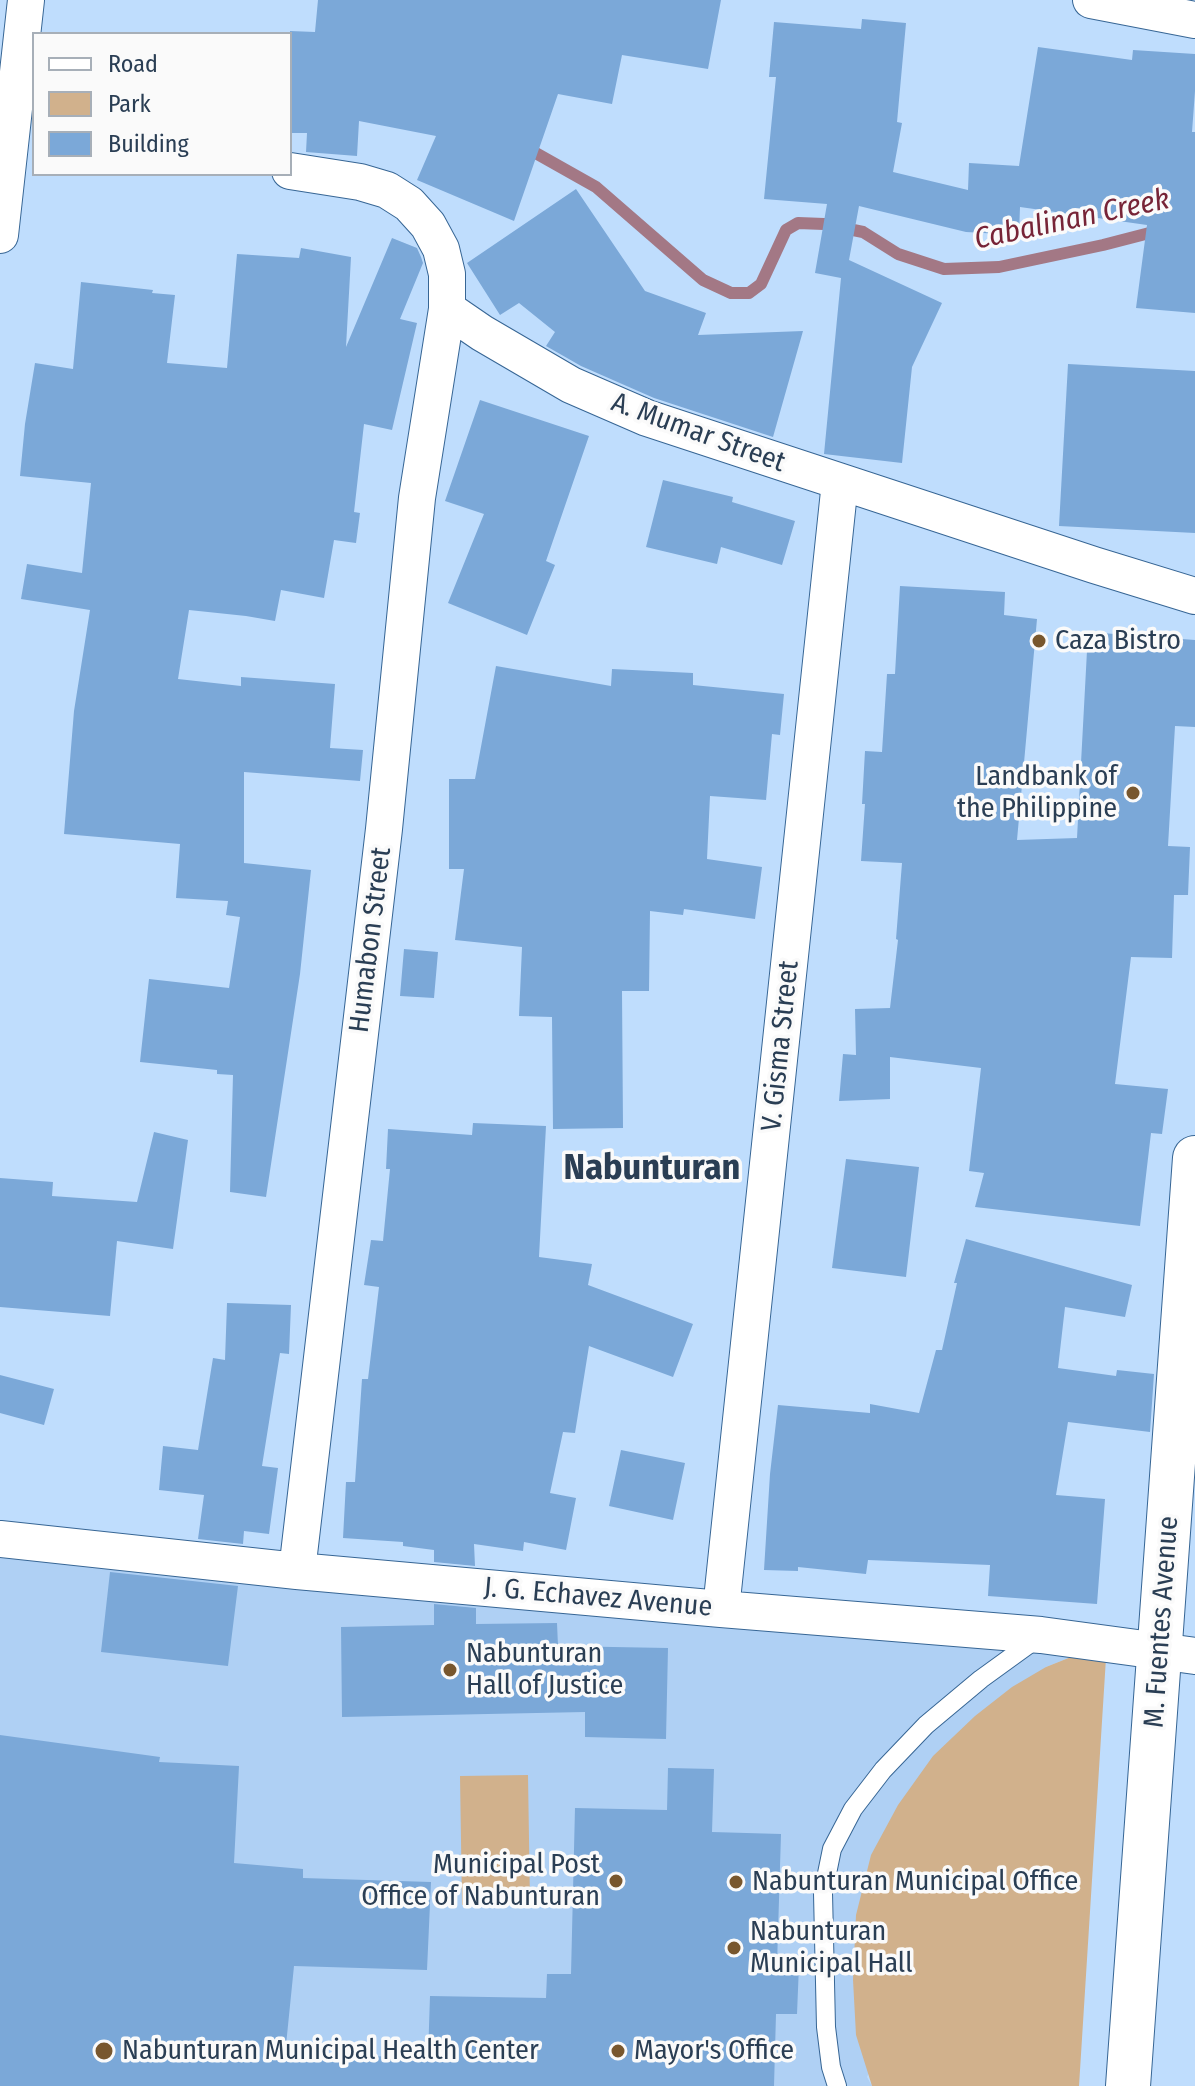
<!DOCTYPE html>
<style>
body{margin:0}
#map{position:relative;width:1195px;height:2086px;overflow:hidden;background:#bfddfd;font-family:"Fira Sans Condensed",sans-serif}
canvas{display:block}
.legend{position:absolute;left:32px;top:32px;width:260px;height:144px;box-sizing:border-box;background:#fafafa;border:2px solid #a7afb8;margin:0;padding:10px 14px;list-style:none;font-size:24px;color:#2a3e54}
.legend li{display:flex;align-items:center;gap:16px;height:40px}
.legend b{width:40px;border:2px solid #a7afb8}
</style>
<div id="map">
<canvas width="1195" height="2086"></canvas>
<ul class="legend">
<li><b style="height:10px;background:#fff"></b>Road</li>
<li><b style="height:22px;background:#d1b18c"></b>Park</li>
<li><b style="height:22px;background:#7ba8d8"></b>Building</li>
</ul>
</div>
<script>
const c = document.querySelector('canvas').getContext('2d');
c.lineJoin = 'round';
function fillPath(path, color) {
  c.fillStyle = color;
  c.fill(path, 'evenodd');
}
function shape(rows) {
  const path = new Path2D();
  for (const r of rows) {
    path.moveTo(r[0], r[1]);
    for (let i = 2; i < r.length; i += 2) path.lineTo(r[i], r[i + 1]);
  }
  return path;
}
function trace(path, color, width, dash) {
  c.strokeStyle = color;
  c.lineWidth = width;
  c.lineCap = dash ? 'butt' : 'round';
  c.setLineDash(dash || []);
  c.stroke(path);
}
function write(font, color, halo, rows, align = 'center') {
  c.font = font + ' "Fira Sans Condensed",sans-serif';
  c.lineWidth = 7;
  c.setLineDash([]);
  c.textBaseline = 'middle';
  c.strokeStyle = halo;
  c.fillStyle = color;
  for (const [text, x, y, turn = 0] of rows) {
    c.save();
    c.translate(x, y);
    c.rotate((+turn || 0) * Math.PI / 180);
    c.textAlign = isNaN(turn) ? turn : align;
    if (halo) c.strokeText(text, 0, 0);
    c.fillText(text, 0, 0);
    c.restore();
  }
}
fillPath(shape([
 [0,1553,1076,1655,1046,1667,867,2077,872,2086,0,2086]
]), '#afd0f4');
fillPath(shape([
 [1076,1655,1106,1658,1079,2086,872,2086,856,2035,853,1980,856,1915,871,1855,898,1805,933,1756,975,1716,1012,1687,1046,1667],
 [528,1775,530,1904,462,1905,460,1776]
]), '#d1b18c');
trace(shape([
 [525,147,596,187,703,280,731,293,749,293,761,284,786,230,798,223,824,224,863,232,898,254,944,269,999,267,1103,245,1161,230]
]), '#a37885', 12);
fillPath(shape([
 [318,0,721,0,708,69,622,55,612,104,558,94,514,221,417,180,436,136,359,121,357,156,306,152,307,133,290,133,290,31,315,32],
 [862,19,906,23,897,122,902,123,893,172,968,190,969,163,1019,166,1038,47,1132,60,1133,50,1195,54,1195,91,1192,132,1195,132,1195,313,1136,308,1147,225,1020,207,1019,235,966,232,859,206,849,260,942,303,912,367,902,463,824,454,841,278,815,273,827,204,764,199,776,77,769,77,774,22,861,29],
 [576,189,645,291,706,313,698,335,803,331,773,437,654,398,581,366,546,346,555,332,519,303,500,315,467,263],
 [392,238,417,248,421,257,423,263,400,319,417,323,392,430,364,424,354,512,360,513,356,543,334,540,324,598,281,590,275,621,246,616,189,610,178,679,241,686,241,677,335,684,330,748,363,750,360,781,244,772,244,863,311,870,300,974,266,1197,230,1192,233,1075,217,1074,217,1070,140,1062,149,979,229,988,240,917,226,915,228,901,176,898,180,844,64,834,74,711,90,610,21,599,27,564,82,573,91,483,20,476,25,424,35,363,73,369,81,282,153,290,152,293,175,295,167,363,227,368,237,254,299,258,301,248,351,257,346,347],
 [1068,364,1195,371,1195,533,1059,526],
 [480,400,589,436,546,561,555,565,527,635,448,603,484,514,445,501],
 [663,480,733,497,732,502,795,521,782,565,721,547,717,564,646,547],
 [900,586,1005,592,1004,615,1037,619,1017,840,1077,838,1088,632,1195,640,1195,727,1175,726,1168,846,1190,847,1188,895,1174,895,1172,958,1131,957,1115,1084,1168,1089,1162,1134,1151,1133,1140,1226,975,1207,984,1173,969,1171,981,1068,890,1057,890,1099,839,1101,843,1054,856,1055,855,1009,890,1008,898,940,896,939,902,863,861,861,865,804,862,804,865,751,882,752,887,674,895,674],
 [496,666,611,686,612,669,693,673,693,685,784,694,780,735,772,734,766,800,710,796,707,859,762,867,755,919,684,909,683,915,650,911,649,991,622,991,623,1128,553,1129,552,1017,519,1016,522,947,455,940,464,869,449,869,449,779,475,779],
 [404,949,438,952,434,998,400,996],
 [473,1123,546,1126,539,1257,592,1264,588,1285,693,1324,673,1377,589,1346,575,1433,563,1432,550,1493,576,1498,566,1550,524,1542,523,1551,474,1544,475,1566,434,1562,434,1550,403,1546,403,1542,343,1538,346,1482,355,1482,362,1379,368,1379,379,1287,364,1285,371,1240,383,1241,390,1169,386,1169,388,1129,472,1135],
 [154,1132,188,1140,173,1249,117,1241,110,1316,0,1307,0,1178,53,1182,52,1196,137,1202],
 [846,1159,919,1167,906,1277,832,1268],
 [966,1239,1132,1285,1125,1317,1065,1307,1058,1368,1116,1376,1117,1370,1154,1374,1150,1432,1068,1422,1056,1495,1105,1499,1097,1604,988,1596,990,1565,868,1560,866,1574,798,1567,798,1571,764,1570,770,1474,778,1405,870,1413,870,1404,919,1413,936,1350,942,1350,957,1283,954,1283],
 [227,1303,291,1305,289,1354,280,1353,262,1466,278,1468,269,1534,244,1531,243,1544,198,1539,204,1495,159,1490,163,1446,198,1450,213,1358,225,1360],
 [0,1375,54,1389,44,1425,0,1413],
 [621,1450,685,1463,673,1520,609,1506],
 [110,1572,238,1586,228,1666,101,1652],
 [434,1604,476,1608,476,1624,557,1623,558,1646,668,1648,666,1739,585,1737,585,1712,342,1717,341,1627,434,1625],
 [0,1735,160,1757,159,1762,239,1766,234,1863,303,1869,303,1878,431,1882,427,1970,294,1966,285,2055,428,2057,430,1996,546,1998,547,1974,571,1974,575,1808,667,1810,668,1768,714,1769,712,1832,781,1834,777,1965,799,1965,797,2014,776,2014,774,2086,0,2086]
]), '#7ba8d8');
const lane = shape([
 [837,2086,831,2067,826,2027,823,1893,832,1849,853,1809,883,1770,926,1725,981,1679,1039,1637]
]);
const street = shape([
 [1091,0,1195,20],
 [290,171,360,182,387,190,409,204,428,225,441,249,447,274,447,309,482,333,571,385,647,418,1094,565,1195,596],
 [0,235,26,0],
 [0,1539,297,1571,721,1609,1041,1635,1195,1656],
 [297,1571,384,829,417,498,447,309],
 [721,1609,840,482]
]);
const secondary = shape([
 [1128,2086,1195,1158]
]);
trace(lane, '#376695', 20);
trace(street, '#376695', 38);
trace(secondary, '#376695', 46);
trace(lane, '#fff', 18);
trace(street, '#fff', 36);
trace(secondary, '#fff', 44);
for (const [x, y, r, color] of [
 [1039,641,8,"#78572e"],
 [1133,793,8,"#78572e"],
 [450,1670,8,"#78572e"],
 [616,1881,8,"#78572e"],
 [736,1882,8,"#78572e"],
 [734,1948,8,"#78572e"],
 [104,2051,10,"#78572e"],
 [618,2051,8,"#78572e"]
]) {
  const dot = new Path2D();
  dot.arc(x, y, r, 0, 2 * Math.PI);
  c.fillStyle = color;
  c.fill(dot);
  trace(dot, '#fafafa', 3);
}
write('28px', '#2a3e54', '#fafafa', [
 ["A. Mumar Street",698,433,20],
 ["Humabon Street",371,940,-83],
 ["V. Gisma Street",781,1046,-84],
 ["J. G. Echavez Avenue",598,1598,5],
 ["M. Fuentes Avenue",1162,1622,-86]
]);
write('28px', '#2a3e54', '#fafafa', [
 ["Caza Bistro",1055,641],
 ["Landbank of",1117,777,"right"],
 ["the Philippine",1117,809,"right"],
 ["Nabunturan",466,1654],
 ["Hall of Justice",466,1686],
 ["Municipal Post",600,1865,"right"],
 ["Office of Nabunturan",600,1897,"right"],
 ["Nabunturan Municipal Office",752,1882],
 ["Nabunturan",750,1932],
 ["Municipal Hall",750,1964],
 ["Nabunturan Municipal Health Center",122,2051],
 ["Mayor's Office",634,2051]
], 'left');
write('italic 30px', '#772437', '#fafafa', [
 ["Cabalinan Creek",1072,220,-12]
]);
write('bold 36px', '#2a3e54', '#fafafa', [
 ["Nabunturan",652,1169]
]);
</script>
